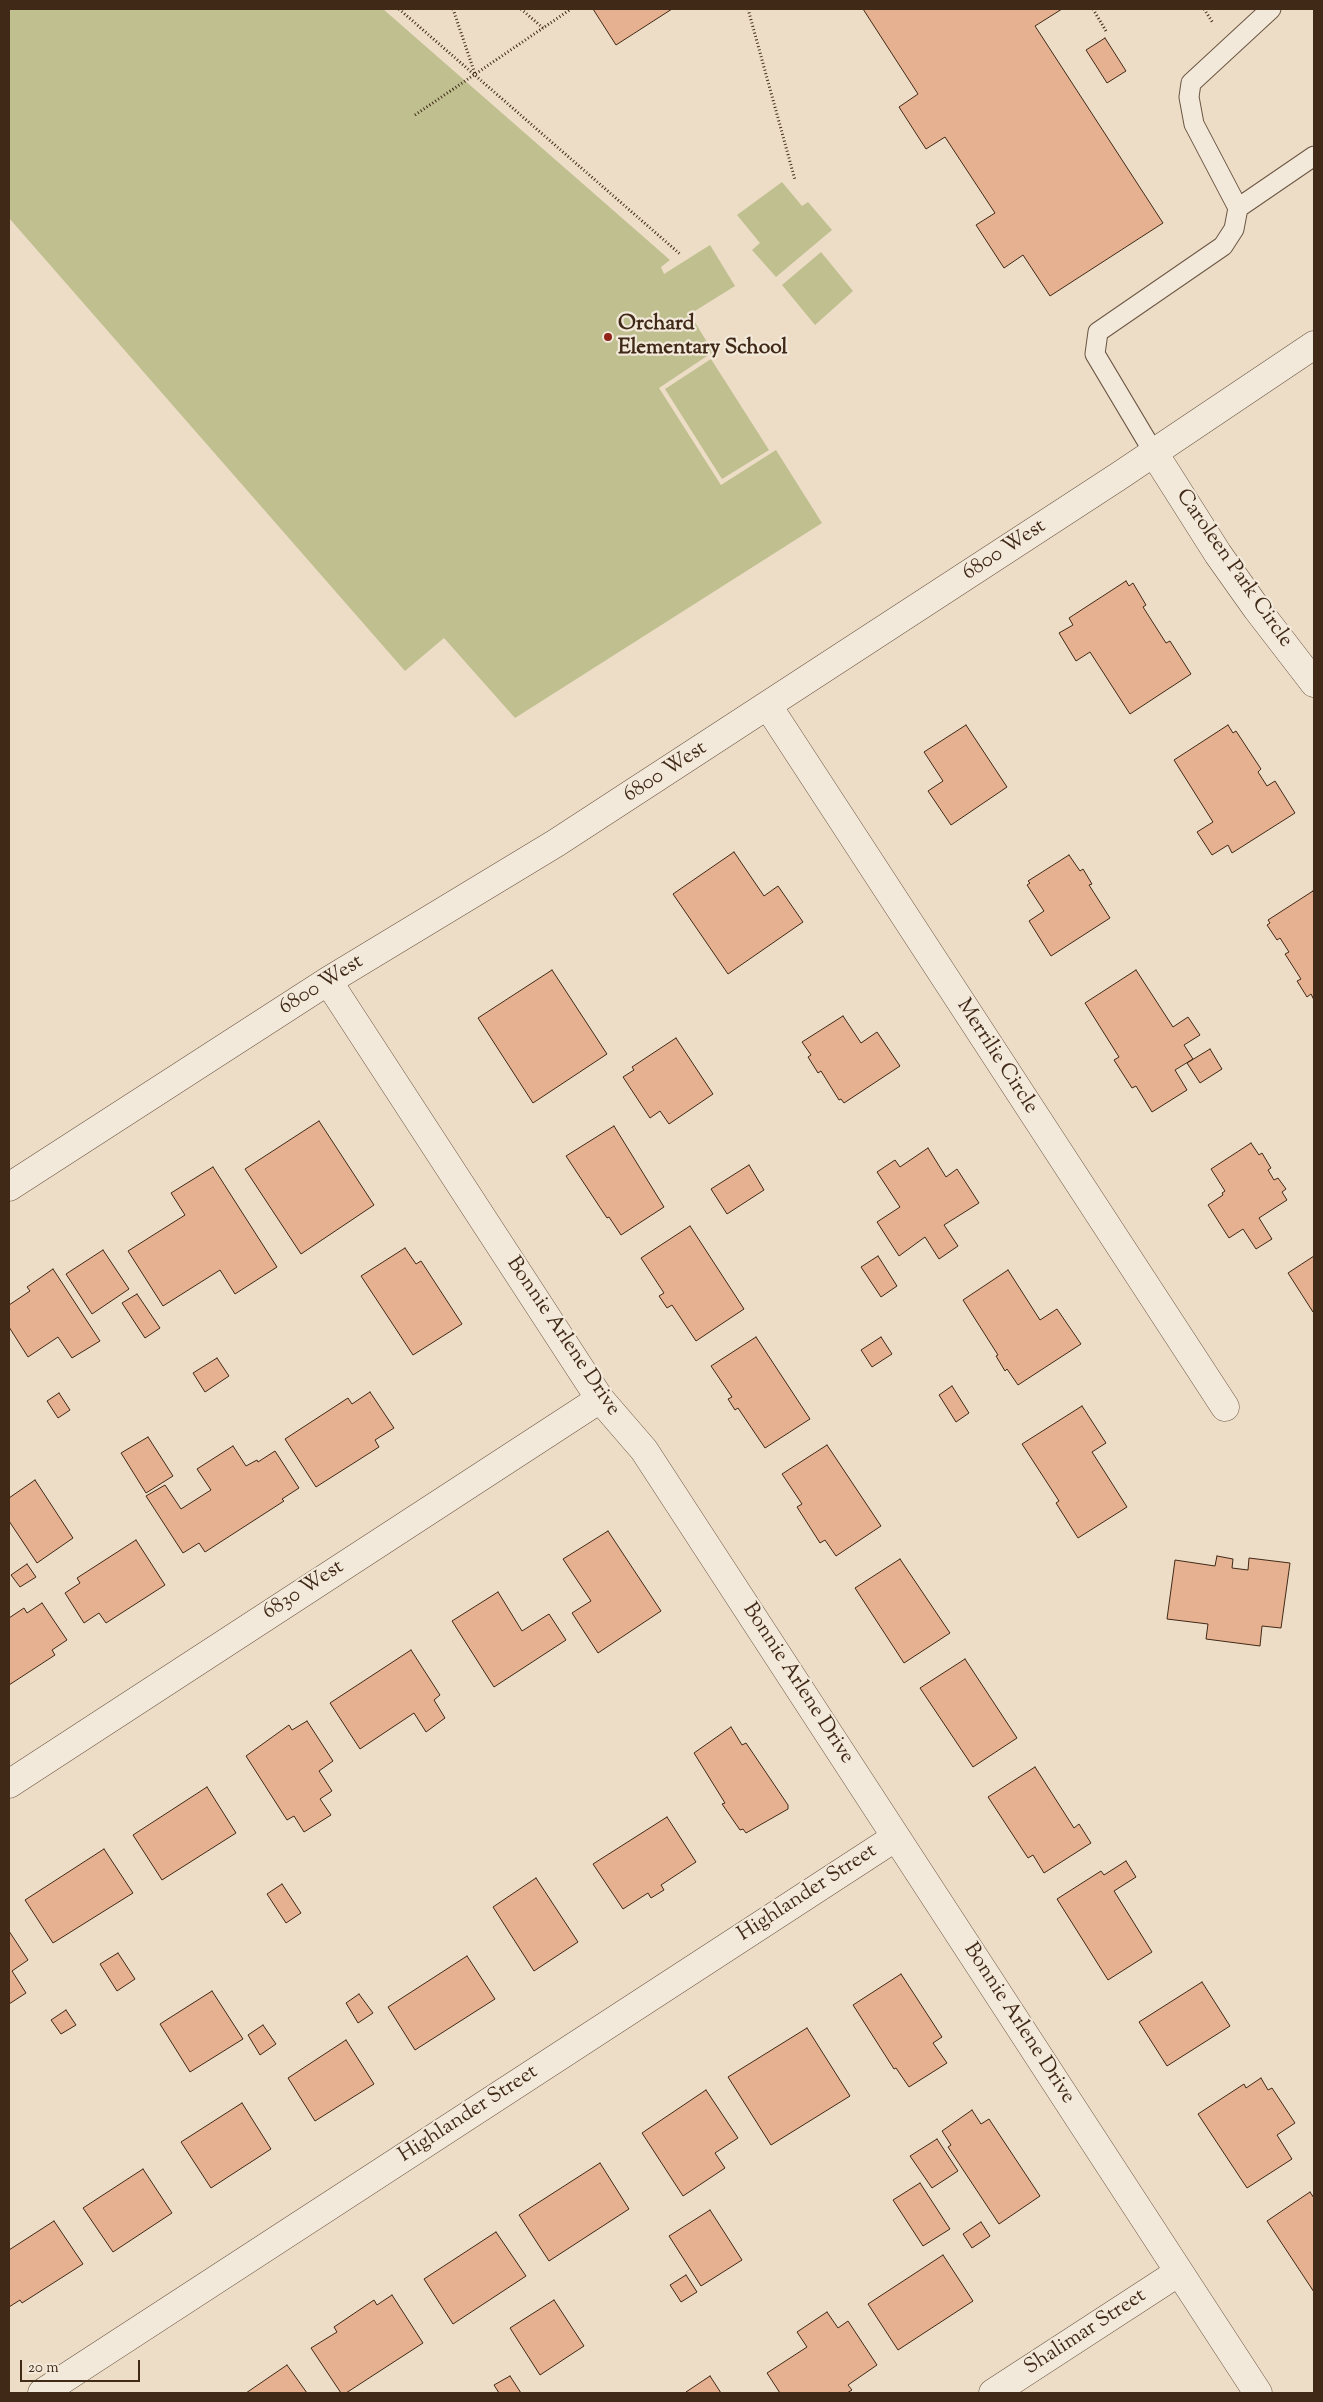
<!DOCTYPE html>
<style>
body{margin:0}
#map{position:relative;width:1323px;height:2402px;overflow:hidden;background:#edddc6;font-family:"Sorts Mill Goudy",serif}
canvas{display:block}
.frame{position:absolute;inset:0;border:10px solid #402917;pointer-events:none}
.scale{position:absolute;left:20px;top:2360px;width:120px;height:22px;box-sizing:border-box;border:2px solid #402917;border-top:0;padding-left:6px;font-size:15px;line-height:18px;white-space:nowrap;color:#402917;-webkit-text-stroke:4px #f3e9da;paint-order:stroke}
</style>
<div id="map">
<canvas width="1323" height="2402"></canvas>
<div class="frame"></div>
<div class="scale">20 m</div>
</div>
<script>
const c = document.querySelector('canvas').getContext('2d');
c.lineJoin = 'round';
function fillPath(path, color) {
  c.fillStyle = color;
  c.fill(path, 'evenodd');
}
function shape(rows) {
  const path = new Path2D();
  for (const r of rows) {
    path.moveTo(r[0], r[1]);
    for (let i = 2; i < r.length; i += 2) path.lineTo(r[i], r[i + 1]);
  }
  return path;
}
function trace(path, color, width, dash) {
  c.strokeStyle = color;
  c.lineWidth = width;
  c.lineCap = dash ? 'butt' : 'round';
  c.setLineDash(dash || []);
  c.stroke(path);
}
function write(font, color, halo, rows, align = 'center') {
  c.font = font + ' "Sorts Mill Goudy",serif';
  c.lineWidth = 4.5;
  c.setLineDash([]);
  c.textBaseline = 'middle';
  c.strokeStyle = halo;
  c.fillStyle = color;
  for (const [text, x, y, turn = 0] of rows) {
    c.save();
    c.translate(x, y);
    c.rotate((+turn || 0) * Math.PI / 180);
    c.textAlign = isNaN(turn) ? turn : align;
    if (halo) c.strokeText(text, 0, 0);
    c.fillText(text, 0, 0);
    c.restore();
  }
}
fillPath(shape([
 [9,9,383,9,670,260,661,267,664,274,710,245,735,286,690,314,713,352,659,388,721,485,776,450,822,523,515,718,444,638,405,671,9,218],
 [782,182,802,206,808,202,832,230,776,277,752,250,760,243,737,215],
 [821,252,853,291,815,325,782,285],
 [711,359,769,450,722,479,665,389]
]), '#bfbf90');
const building = shape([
 [593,9,672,9,616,45,593,9],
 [863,9,1062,9,1035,26,1163,223,1050,296,1023,255,1004,268,976,225,995,213,945,137,926,149,899,107,918,94,863,9],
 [1105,38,1126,71,1107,83,1086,50,1105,38],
 [1126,581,1129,586,1133,583,1146,605,1143,607,1166,643,1170,641,1191,674,1130,714,1090,652,1076,661,1059,633,1073,625,1069,618,1126,581],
 [966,725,1007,787,951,825,928,791,943,781,924,752,966,725],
 [1228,725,1233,733,1236,731,1261,769,1258,772,1267,786,1275,781,1295,813,1232,853,1228,845,1212,855,1197,832,1213,822,1174,760,1228,725],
 [734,852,764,896,778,886,803,922,728,974,673,894,734,852],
 [1069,855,1080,871,1083,869,1092,884,1089,885,1110,918,1051,956,1029,921,1044,911,1027,885,1030,883,1028,881,1069,855],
 [1313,891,1314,893,1314,1000,1311,994,1307,997,1297,981,1301,979,1285,954,1289,952,1280,938,1277,940,1267,925,1270,923,1268,920,1313,891],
 [552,970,607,1054,533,1103,478,1018,552,970],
 [1136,970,1173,1027,1188,1017,1200,1035,1184,1045,1193,1059,1175,1070,1187,1090,1152,1112,1136,1086,1132,1088,1114,1060,1119,1057,1085,1003,1136,970],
 [843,1016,861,1043,877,1032,900,1066,844,1103,841,1099,839,1100,821,1071,818,1073,808,1057,811,1055,802,1042,843,1016],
 [676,1038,713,1094,669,1124,660,1111,650,1118,623,1077,634,1070,632,1067,676,1038],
 [1210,1049,1222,1069,1200,1083,1187,1063,1210,1049],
 [319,1121,374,1205,301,1254,245,1169,319,1121],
 [614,1126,664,1207,621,1235,609,1217,607,1218,566,1156,614,1126],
 [1251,1143,1259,1155,1262,1153,1271,1168,1268,1170,1274,1180,1278,1178,1286,1189,1282,1192,1287,1200,1259,1218,1272,1239,1256,1249,1243,1229,1229,1238,1208,1205,1223,1195,1222,1193,1225,1191,1211,1169,1251,1143],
 [928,1148,946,1177,957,1169,979,1203,944,1225,958,1246,939,1259,925,1237,899,1256,877,1222,900,1207,877,1172,895,1160,900,1167,928,1148],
 [749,1165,764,1190,727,1214,711,1189,749,1165],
 [213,1167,277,1267,235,1294,220,1270,163,1306,128,1251,185,1215,171,1193,213,1167],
 [690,1226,744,1309,696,1341,672,1305,667,1308,659,1296,664,1293,641,1258,690,1226],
 [405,1248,416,1264,421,1261,462,1324,413,1355,361,1276,405,1248],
 [103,1250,129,1289,92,1314,66,1274,103,1250],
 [878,1256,897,1286,881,1297,861,1267,878,1256],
 [1314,1256,1314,1311,1313,1312,1288,1273,1314,1256],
 [53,1269,100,1341,72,1358,58,1337,28,1357,9,1327,9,1305,30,1291,27,1287,53,1269],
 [1008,1270,1040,1320,1057,1309,1081,1344,1018,1385,1007,1369,1005,1371,996,1356,998,1355,963,1300,1008,1270],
 [137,1294,160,1328,145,1338,122,1303,137,1294],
 [756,1337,810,1419,765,1448,738,1408,735,1410,728,1399,732,1397,711,1366,756,1337],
 [881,1337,892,1354,872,1367,861,1350,881,1337],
 [217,1358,229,1376,205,1392,193,1373,217,1358],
 [952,1386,969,1413,956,1422,939,1395,952,1386],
 [370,1392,394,1428,375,1440,379,1447,316,1487,285,1439,348,1398,352,1404,370,1392],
 [59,1393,70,1410,58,1418,47,1401,59,1393],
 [1082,1406,1106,1443,1092,1452,1127,1507,1078,1538,1056,1503,1059,1501,1022,1444,1082,1406],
 [148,1437,173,1476,146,1493,121,1453,148,1437],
 [827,1445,881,1526,836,1556,825,1540,820,1543,797,1507,802,1504,782,1474,827,1445],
 [233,1446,246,1466,257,1460,258,1462,275,1451,299,1488,282,1499,284,1501,205,1552,199,1543,183,1553,146,1496,165,1485,181,1509,211,1490,197,1469,233,1446],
 [35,1480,73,1538,37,1563,9,1521,9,1498,35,1480],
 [608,1531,661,1611,598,1653,572,1613,591,1601,563,1559,608,1531],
 [136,1540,165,1585,106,1623,99,1613,84,1623,65,1593,80,1583,77,1578,136,1540],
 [1217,1556,1233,1559,1232,1568,1248,1570,1249,1558,1290,1563,1281,1628,1262,1626,1260,1646,1206,1639,1208,1624,1167,1619,1175,1560,1215,1566,1217,1556],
 [900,1559,950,1633,904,1663,855,1588,900,1559],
 [27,1564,36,1577,20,1587,11,1575,27,1564],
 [498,1592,522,1631,549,1614,566,1640,494,1687,452,1621,498,1592],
 [42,1603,67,1640,52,1650,55,1655,9,1685,9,1618,24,1608,27,1613,42,1603],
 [411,1650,440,1695,434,1700,445,1718,426,1732,414,1713,360,1749,330,1703,411,1650],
 [965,1659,1017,1738,973,1767,920,1688,965,1659],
 [307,1721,333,1761,319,1771,332,1791,320,1799,331,1815,304,1832,294,1816,287,1820,246,1756,289,1725,292,1730,307,1721],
 [731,1727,742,1745,746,1743,788,1805,788,1809,746,1833,743,1829,740,1830,722,1804,725,1803,694,1753,731,1727],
 [1035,1767,1074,1828,1079,1824,1091,1843,1044,1873,1033,1855,1028,1858,988,1797,1035,1767],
 [207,1787,236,1833,162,1880,133,1835,207,1787],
 [667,1817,696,1862,661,1885,664,1890,651,1898,648,1893,623,1909,593,1864,667,1817],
 [104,1849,133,1893,53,1943,25,1900,104,1849],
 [1126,1861,1136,1877,1114,1891,1152,1952,1108,1980,1057,1899,1101,1871,1104,1875,1126,1861],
 [536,1878,578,1942,534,1971,493,1907,536,1878],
 [282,1884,301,1913,286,1923,267,1894,282,1884],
 [9,1931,28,1960,12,1971,26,1993,9,2004,9,1931],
 [118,1953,135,1979,117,1991,100,1964,118,1953],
 [467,1956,495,1999,415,2050,388,2007,467,1956],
 [901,1974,942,2037,933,2043,947,2063,909,2087,896,2068,894,2069,853,2005,901,1974],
 [1202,1982,1230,2026,1167,2066,1139,2022,1202,1982],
 [212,1991,243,2039,190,2072,160,2024,212,1991],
 [359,1994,373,2013,358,2023,346,2003,359,1994],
 [66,2010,76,2025,61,2034,51,2020,66,2010],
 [263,2025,276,2044,260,2055,248,2035,263,2025],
 [807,2028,850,2096,771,2145,728,2077,807,2028],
 [346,2040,374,2084,315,2121,288,2078,346,2040],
 [1261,2078,1268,2090,1272,2088,1295,2123,1277,2135,1292,2159,1247,2188,1198,2114,1244,2084,1246,2088,1261,2078],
 [706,2090,738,2138,715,2153,725,2168,683,2196,642,2133,706,2090],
 [242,2103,271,2149,211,2188,181,2142,242,2103],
 [972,2110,981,2124,989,2119,1040,2196,999,2224,948,2147,951,2145,942,2131,972,2110],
 [937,2139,958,2171,932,2188,910,2156,937,2139],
 [600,2163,629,2209,549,2261,519,2215,600,2163],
 [143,2169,172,2213,113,2252,83,2208,143,2169],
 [920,2183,950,2229,923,2246,893,2200,920,2183],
 [1310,2192,1314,2198,1314,2292,1267,2221,1310,2192],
 [710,2210,742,2260,701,2286,669,2236,710,2210],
 [54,2221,83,2264,22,2303,20,2300,9,2307,9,2250,54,2221],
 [981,2222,990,2236,972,2248,963,2234,981,2222],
 [496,2232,526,2276,453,2324,424,2279,496,2232],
 [943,2255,973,2301,898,2350,868,2304,943,2255],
 [686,2275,697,2292,681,2302,670,2285,686,2275],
 [392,2295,423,2343,346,2393,341,2393,311,2348,337,2332,334,2327,374,2300,377,2305,392,2295],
 [554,2300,584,2346,540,2375,510,2328,554,2300],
 [827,2312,838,2328,848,2321,877,2365,848,2385,852,2390,847,2393,780,2393,767,2373,807,2347,797,2332,827,2312],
 [287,2365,307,2393,246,2393,287,2365],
 [510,2376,521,2393,499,2393,494,2385,510,2376],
 [710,2376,721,2393,688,2393,686,2392,710,2376]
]);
fillPath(building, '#e6b190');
trace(building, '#402917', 1);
const service = shape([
 [1238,208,1194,124,1189,97,1191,83,1271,9],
 [1154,453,1095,354,1098,332,1223,246,1234,229,1238,208,1314,156]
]);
const minor = shape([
 [1154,453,1218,554,1257,609,1314,683],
 [768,706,1225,1407],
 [328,981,600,1399,644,1450,1258,2393],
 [9,1187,328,981,556,843,1119,476,1314,345],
 [9,1784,600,1399],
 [42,2393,896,1837],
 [993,2393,1179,2272]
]);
trace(service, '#6b5643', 21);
trace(minor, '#6b5643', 29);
trace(shape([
 [399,9,680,254],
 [453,9,475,74],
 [521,9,543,28,571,9],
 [748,9,795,180],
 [1093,9,1106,31],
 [1204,9,1213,23],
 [415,115,543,28]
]), '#402917', 3, [1, 2.5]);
trace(service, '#f3e9da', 19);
trace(minor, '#f3e9da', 28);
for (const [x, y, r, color] of [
 [608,337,5,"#8f2418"]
]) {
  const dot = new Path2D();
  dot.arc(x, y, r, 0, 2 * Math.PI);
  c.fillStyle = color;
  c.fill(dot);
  trace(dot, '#f3e9da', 2);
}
write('bold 21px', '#402917', '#f3e9da', [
 ["Orchard",618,325],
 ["Elementary School",618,349]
], 'left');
write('21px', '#402917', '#f3e9da', [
 ["6800 West",1005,551,-33],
 ["Caroleen Park Circle",1233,569,55],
 ["6800 West",666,773,-33],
 ["6800 West",322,986,-32],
 ["Merrilie Circle",996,1057,57],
 ["Bonnie Arlene Drive",562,1337,56],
 ["6830 West",304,1591,-33],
 ["Bonnie Arlene Drive",797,1684,57],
 ["Highlander Street",808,1894,-33],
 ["Bonnie Arlene Drive",1018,2024,57],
 ["Highlander Street",469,2115,-33],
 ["Shalimar Street",1086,2333,-33]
]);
</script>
